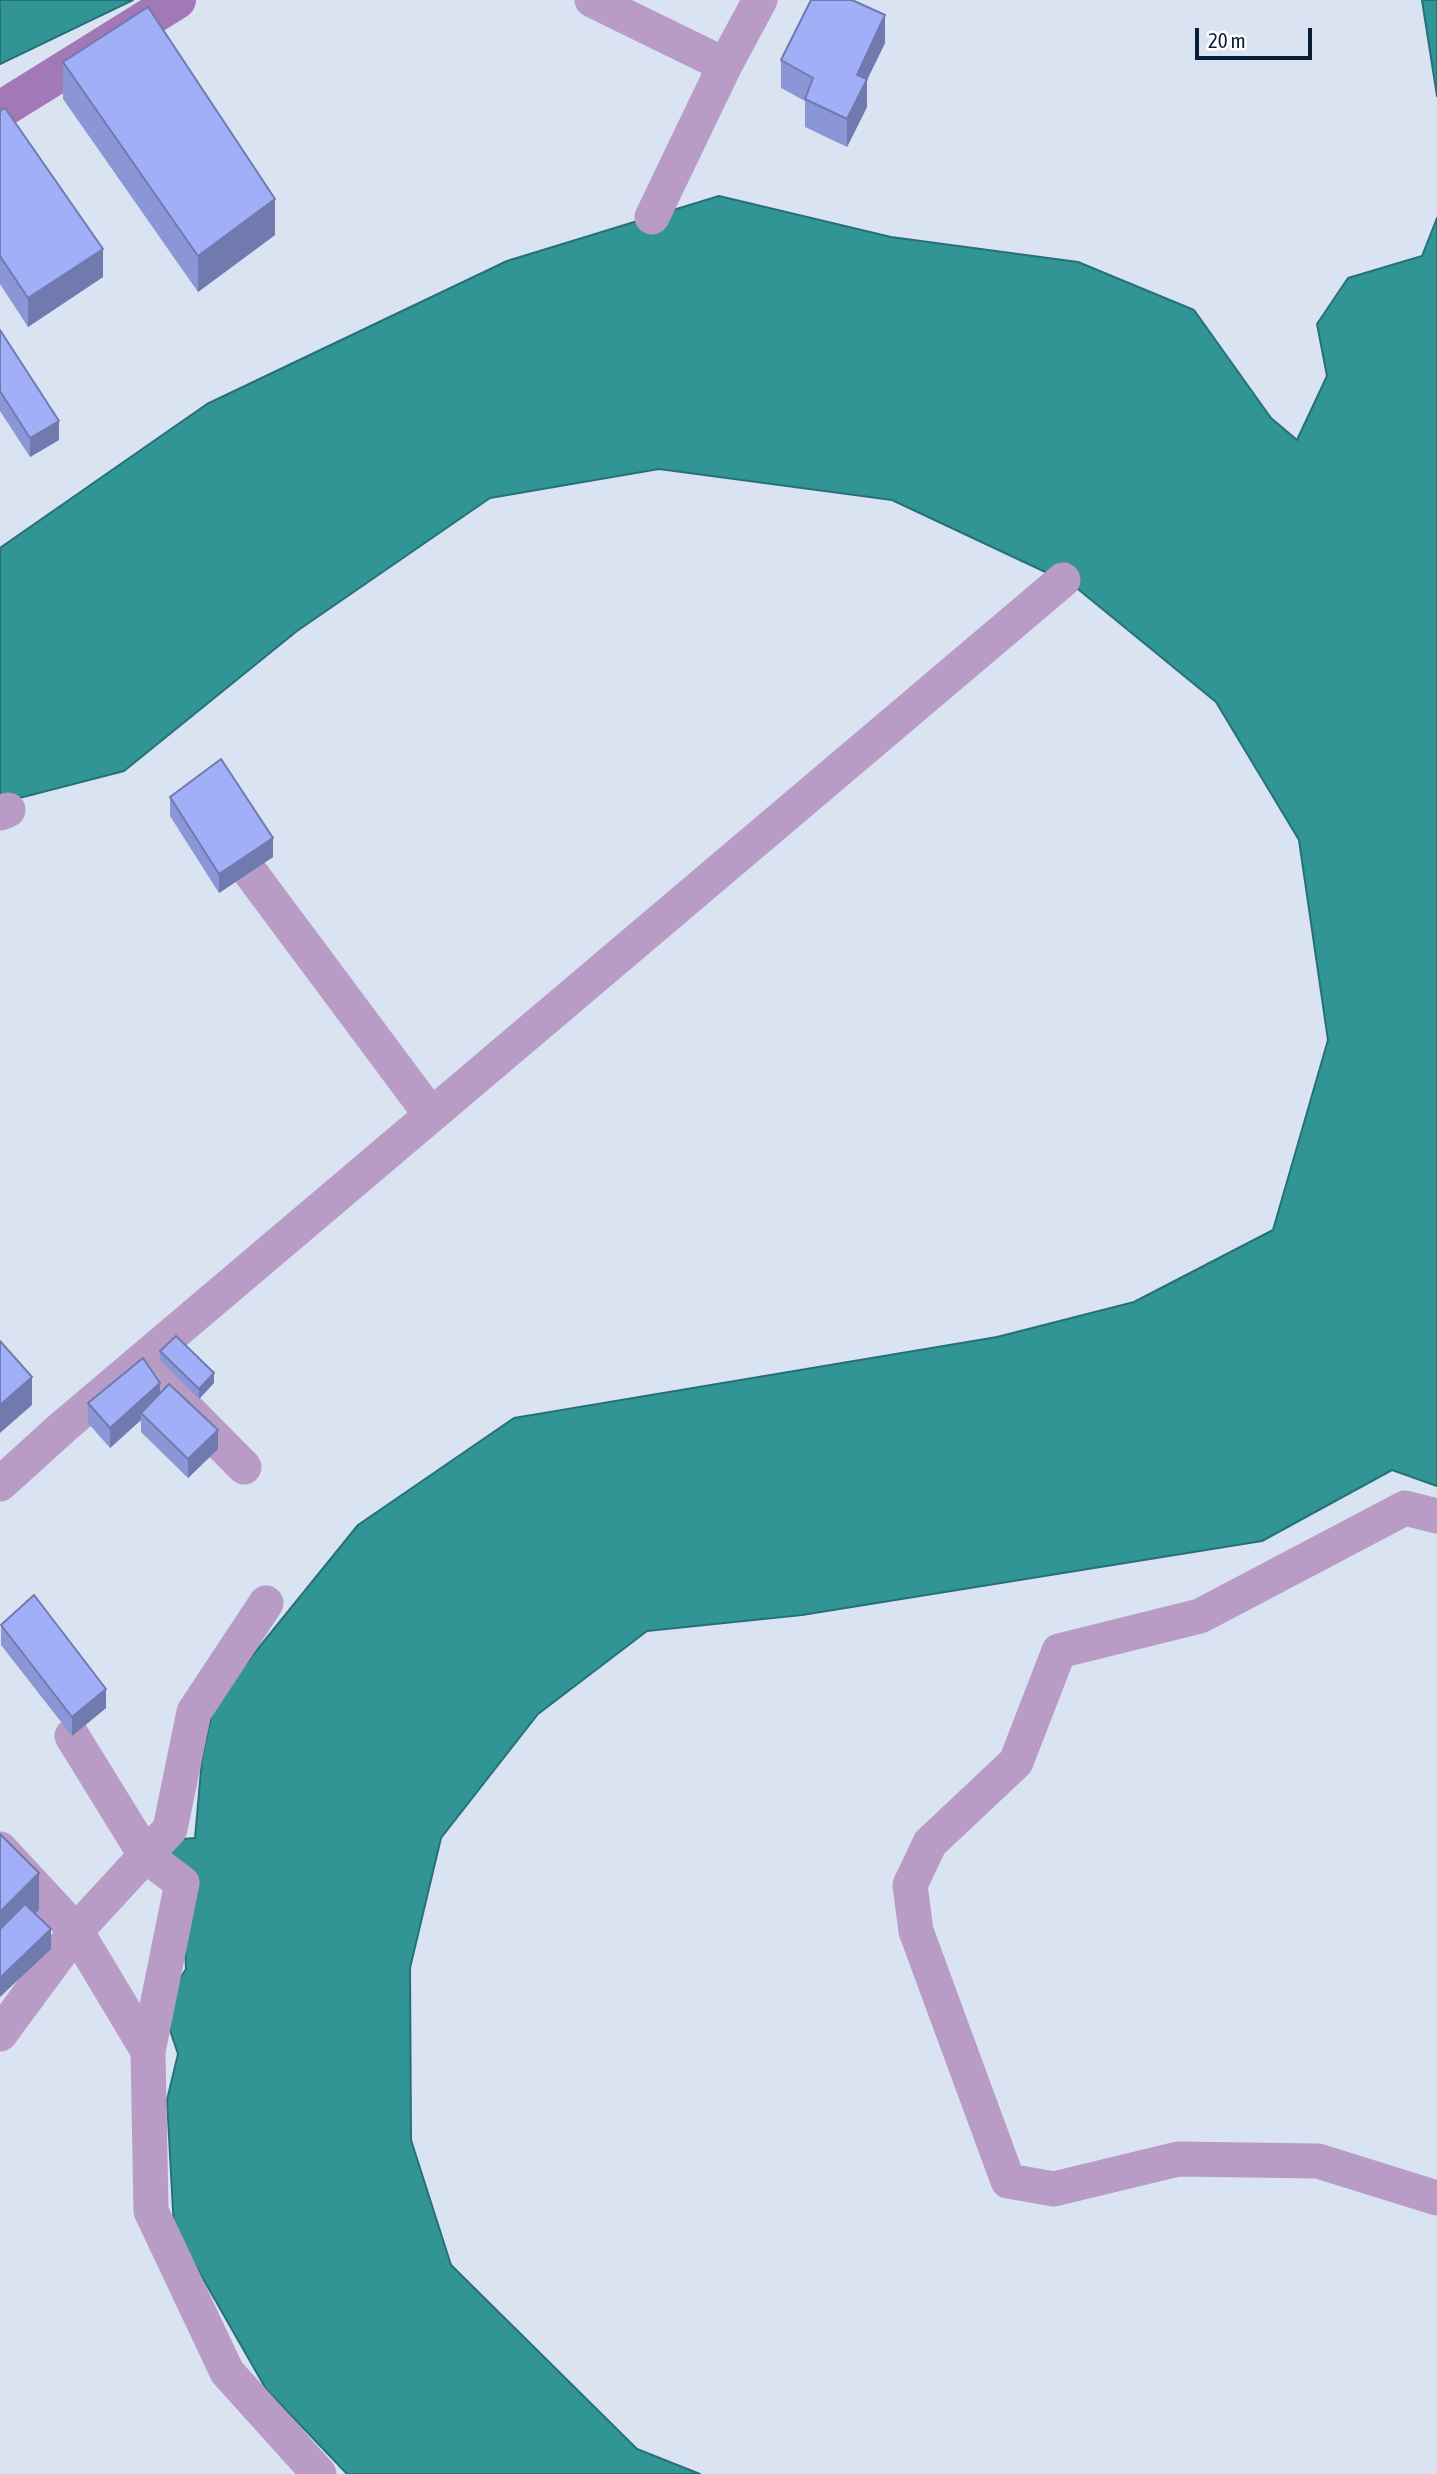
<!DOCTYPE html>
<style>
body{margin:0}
#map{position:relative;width:1437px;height:2474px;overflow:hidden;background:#d9e3f1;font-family:"Asap Condensed",sans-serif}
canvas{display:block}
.scale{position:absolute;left:1195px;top:28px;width:117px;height:32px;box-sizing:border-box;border:4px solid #0b1e37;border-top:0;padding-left:9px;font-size:21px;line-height:24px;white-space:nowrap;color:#0b1e37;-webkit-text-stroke:5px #fff;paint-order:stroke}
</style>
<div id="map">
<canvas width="1437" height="2474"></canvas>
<div class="scale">20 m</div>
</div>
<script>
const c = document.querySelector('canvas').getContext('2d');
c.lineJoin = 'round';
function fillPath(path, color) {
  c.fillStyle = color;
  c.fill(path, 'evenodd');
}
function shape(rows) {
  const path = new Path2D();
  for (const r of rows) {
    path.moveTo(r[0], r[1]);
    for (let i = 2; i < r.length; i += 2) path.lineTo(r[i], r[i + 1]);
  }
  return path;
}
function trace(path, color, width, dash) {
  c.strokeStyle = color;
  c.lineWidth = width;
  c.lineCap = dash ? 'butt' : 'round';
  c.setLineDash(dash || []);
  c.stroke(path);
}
const water = shape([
 [0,0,133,0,0,64,0,0],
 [1422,0,1437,0,1437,96,1422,0],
 [719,196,891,237,1078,262,1194,310,1271,418,1297,440,1327,376,1317,324,1348,278,1422,256,1437,218,1437,1486,1392,1470,1262,1541,802,1615,647,1631,538,1714,441,1838,410,1968,411,2140,451,2265,637,2449,700,2474,347,2474,266,2389,174,2228,167,2100,178,2054,162,2006,186,1969,182,1884,158,1857,171,1840,195,1838,202,1759,214,1703,358,1525,514,1418,997,1337,1134,1302,1273,1230,1328,1040,1299,840,1216,702,1073,585,892,500,659,469,490,498,297,631,124,771,0,803,0,548,207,404,507,261,719,196]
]);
fillPath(water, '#319595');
trace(water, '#267179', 2);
trace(shape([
 [592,0,725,65],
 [652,217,725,65,760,0],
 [0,813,8,810],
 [250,872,431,1115],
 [140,1362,244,1467],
 [0,1484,63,1427,1063,580],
 [1437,1516,1405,1508,1200,1616,1059,1651,1016,1762,930,1843,910,1885,916,1931,1008,2181,1054,2189,1178,2159,1318,2161,1437,2198],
 [72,1736,146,1856,182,1883,148,2051],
 [0,1849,76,1931,170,1829,194,1712,266,1603],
 [0,2034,76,1931,148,2051,151,2211,227,2372,319,2474]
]), '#b89cc5', 35);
trace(shape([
 [0,110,177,0]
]), '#a378b6', 38);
fillPath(shape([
 [885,43,867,80,867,107,847,147,805,127,805,101,781,88,781,60],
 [63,62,275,235,198,292,63,99],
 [0,111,103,277,28,327,0,284],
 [0,330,59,440,30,457,0,411],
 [170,797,273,857,219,893,170,816],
 [160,1351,214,1383,199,1399,160,1360],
 [160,1392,218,1449,188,1478,141,1432,141,1420,110,1448,88,1423,88,1403],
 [1,1625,106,1708,72,1736,1,1645]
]), '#8a96d6');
fillPath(shape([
 [885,15,885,43,867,80,867,107,847,147,847,119,857,75],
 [275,199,275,235,198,292,198,256],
 [103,249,103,277,28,327,28,298],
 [59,421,59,440,30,457,30,438],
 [273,838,273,857,219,893,219,874],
 [214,1373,214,1383,199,1399,199,1389],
 [32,1377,32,1405,0,1433,0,1405],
 [160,1383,160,1402,141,1413,141,1420,110,1448,110,1428],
 [218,1430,218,1449,188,1478,188,1459],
 [106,1689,106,1708,72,1736,72,1717],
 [39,1873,39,1910,0,1949,0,1912],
 [51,1929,51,1949,0,1997,0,1978]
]), '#717aae');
const building = shape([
 [811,0,852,0,885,15,857,75,867,79,847,119,805,99,813,78,781,60,811,0],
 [148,7,275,199,198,256,63,62,148,7],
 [5,108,103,249,28,298,0,256,0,111,5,108],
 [0,330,59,421,30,438,0,391,0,330],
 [221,759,273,838,219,874,170,797,221,759],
 [176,1336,214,1373,199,1389,160,1351,176,1336],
 [0,1341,32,1377,0,1405,0,1341],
 [143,1358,160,1383,110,1428,88,1403,143,1358],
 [169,1384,218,1430,188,1459,141,1413,169,1384],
 [34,1595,106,1689,72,1717,1,1625,34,1595],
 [0,1834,39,1873,0,1912,0,1834],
 [25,1904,51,1929,0,1978,0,1929,25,1904]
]);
fillPath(building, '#a1aff9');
trace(building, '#717aae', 2);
</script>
